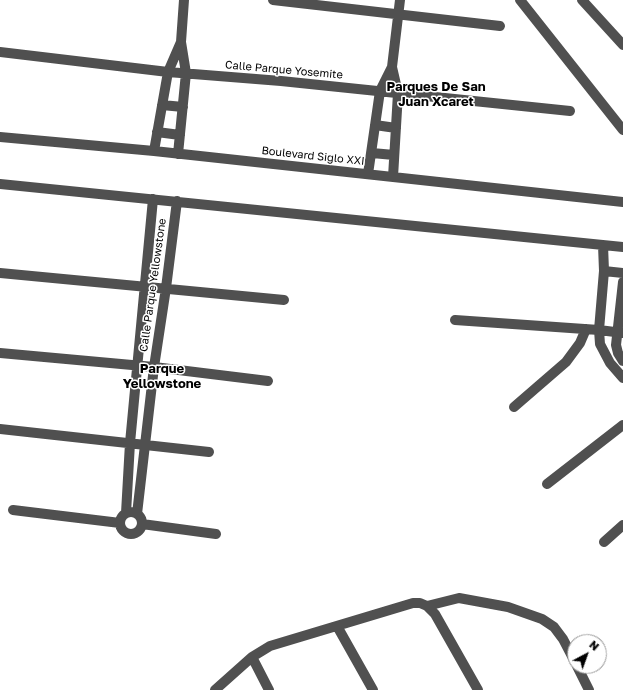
<!DOCTYPE html>
<style>
body{margin:0}
#map{position:relative;width:623px;height:690px;overflow:hidden;background:#fff;font-family:"Golos Text",sans-serif}
canvas{display:block}
.north{position:absolute;left:567px;top:634px;width:40px;height:40px;box-sizing:border-box;background:#fff;border:1px solid #999;border-radius:50%;rotate:41deg;font-size:11px;font-weight:700;line-height:16px;text-align:center;color:#000}
.north::after{content:'';display:block;margin:auto;width:14px;height:18px;background:#000;clip-path:polygon(50% 0,100% 100%,50% 72%,0 100%)}
</style>
<div id="map">
<canvas width="623" height="690"></canvas>
<div class="north">N</div>
</div>
<script>
const c = document.querySelector('canvas').getContext('2d');
c.lineJoin = 'round';
function shape(rows) {
  const path = new Path2D();
  for (const r of rows) {
    if (r.length === 3) {
      path.moveTo(r[0] + r[2], r[1]);
      path.arc(r[0], r[1], r[2], 0, 2 * Math.PI);
      continue;
    }
    path.moveTo(r[0], r[1]);
    for (let i = 2; i < r.length; i += 2) path.lineTo(r[i], r[i + 1]);
  }
  return path;
}
function trace(path, color, width, dash) {
  c.strokeStyle = color;
  c.lineWidth = width;
  c.lineCap = dash ? 'butt' : 'round';
  c.setLineDash(dash || []);
  c.stroke(path);
}
function write(font, color, halo, rows, align = 'center') {
  c.font = font + ' "Golos Text",sans-serif';
  c.lineWidth = 3;
  c.setLineDash([]);
  c.textBaseline = 'middle';
  c.strokeStyle = halo;
  c.fillStyle = color;
  for (const [text, x, y, turn = 0] of rows) {
    c.save();
    c.translate(x, y);
    c.rotate((+turn || 0) * Math.PI / 180);
    c.textAlign = isNaN(turn) ? turn : align;
    if (halo) c.strokeText(text, 0, 0);
    c.fillText(text, 0, 0);
    c.restore();
  }
}
trace(shape([
 [273,0,500,26],
 [520,0,623,130],
 [582,0,623,45],
 [0,52,168,72,281,81,570,111],
 [162,105,183,107],
 [375,125,396,128],
 [157,132,180,135],
 [0,137,154,151,623,202],
 [154,151,168,72,181,42],
 [372,153,394,155],
 [178,154,186,73,181,42,184,0],
 [368,174,380,91,392,67],
 [393,177,398,93,392,67,400,0],
 [0,184,623,247],
 [603,245,604,271,599,330,600,344,610,363,623,378],
 [604,271,623,273],
 [0,273,284,300],
 [623,282,616,345,618,353,623,361],
 [455,320,599,330,623,333],
 [0,353,154,367,268,381],
 [514,407,566,362,580,343,586,329],
 [0,429,209,452],
 [547,484,623,425],
 [13,510,120,523],
 [131,523,11],
 [126,513,130,443,153,199],
 [137,514,154,367,166,288,177,201],
 [142,524,216,534],
 [604,542,623,525],
 [427,606,459,598,508,607,542,619,554,627,563,639,575,662],
 [337,626,373,690],
 [252,657,269,690],
 [577,666,589,690],
 [215,690,252,657,270,646,413,603,420,603,427,606,435,614,478,690]
]), '#505050', 10);
write('11px', '#000', '#fff', [
 ["Calle Parque Yosemite",284,70,5],
 ["Boulevard Siglo XXI",313,156,6],
 ["Calle Parque Yellowstone",153,285,-82]
]);
write('bold 13px', '#000', '#fff', [
 ["Parques De San",436,87],
 ["Juan Xcaret",436,102],
 ["Parque",162,369],
 ["Yellowstone",162,384]
]);
</script>
